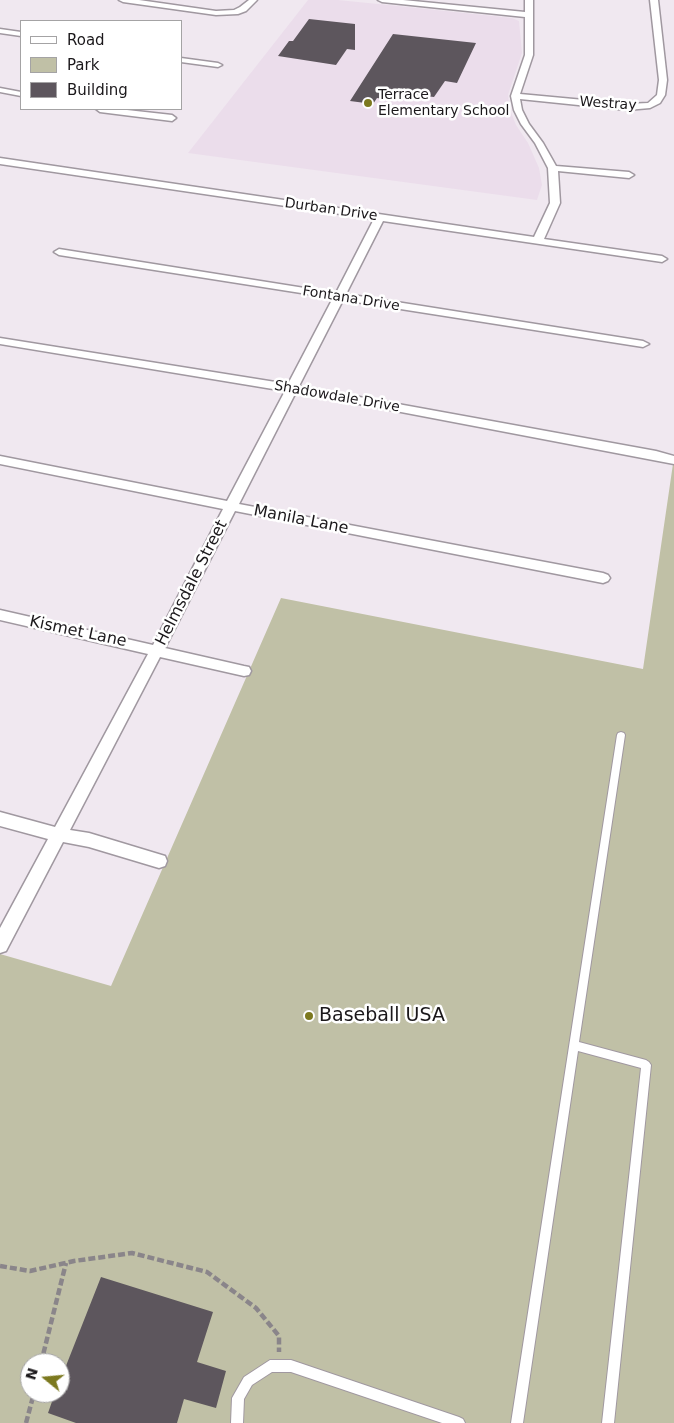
<!DOCTYPE html>
<style>
body{margin:0}
#map{position:relative;width:674px;height:1423px;overflow:hidden;background:#f0e8f0;font-family:"DejaVu Sans",sans-serif}
canvas{display:block}
.legend{position:absolute;left:20px;top:20px;width:162px;height:90px;box-sizing:border-box;background:#fff;border:1px solid #a4a3a4;margin:0;padding:6px 9px;list-style:none;font-size:15px;color:#1b181b}
.legend li{display:flex;align-items:center;gap:10px;height:25px}
.legend b{width:25px;border:1px solid #a4a3a4}
.north{position:absolute;left:20px;top:1353px;width:50px;height:50px;box-sizing:border-box;background:#fff;border:1px solid #a4a3a4;border-radius:50%;rotate:287deg;font-size:14px;font-weight:700;line-height:20px;text-align:center;color:#1b181b}
.north::after{content:'';display:block;margin:auto;width:18px;height:22px;background:#7c791f;clip-path:polygon(50% 0,100% 100%,50% 72%,0 100%)}
</style>
<div id="map">
<canvas width="674" height="1423"></canvas>
<ul class="legend">
<li><b style="height:6px;background:#fff"></b>Road</li>
<li><b style="height:14px;background:#c0c0a6"></b>Park</li>
<li><b style="height:14px;background:#5d565d"></b>Building</li>
</ul>
<div class="north">N</div>
</div>
<script>
const c = document.querySelector('canvas').getContext('2d');
c.lineJoin = 'round';
function fillPath(path, color) {
  c.fillStyle = color;
  c.fill(path, 'evenodd');
}
function shape(rows) {
  const path = new Path2D();
  for (const r of rows) {
    path.moveTo(r[0], r[1]);
    for (let i = 2; i < r.length; i += 2) path.lineTo(r[i], r[i + 1]);
  }
  return path;
}
function trace(path, color, width, dash) {
  c.strokeStyle = color;
  c.lineWidth = width;
  c.lineCap = dash ? 'butt' : 'round';
  c.setLineDash(dash || []);
  c.stroke(path);
}
function write(font, color, halo, rows, align = 'center') {
  c.font = font + ' "DejaVu Sans",sans-serif';
  c.lineWidth = 5;
  c.setLineDash([]);
  c.textBaseline = 'middle';
  c.strokeStyle = halo;
  c.fillStyle = color;
  for (const [text, x, y, turn = 0] of rows) {
    c.save();
    c.translate(x, y);
    c.rotate((+turn || 0) * Math.PI / 180);
    c.textAlign = isNaN(turn) ? turn : align;
    if (halo) c.strokeText(text, 0, 0);
    c.fillText(text, 0, 0);
    c.restore();
  }
}
fillPath(shape([
 [308,0,338,0,388,5,512,18,519,21,522,53,508,95,510,110,516,125,528,143,539,168,542,185,537,200,188,153]
]), '#ebddeb');
fillPath(shape([
 [674,457,674,1423,0,1423,0,954,111,986,281,598,643,669],
 [30,1363,60,1363,60,1393,30,1393]
]), '#c0c0a6');
fillPath(shape([
 [309,19,355,24,355,50,347,49,336,65,278,56,289,41,293,41],
 [393,34,476,43,457,83,445,81,434,97,389,92,384,99,377,98,373,104,350,101],
 [101,1277,213,1312,197,1362,226,1371,216,1408,184,1399,177,1423,76,1423,48,1413,55,1393,60,1393,60,1381]
]), '#5d565d');
const lane = shape([
 [621,732,624,733,625,735,579,1042,646,1060,649,1062,651,1065,614,1423,602,1423,641,1068,578,1051,523,1423,511,1423,617,735,618,733,621,732],
 [270,1360,291,1360,459,1417,463,1419,465,1423,442,1423,291,1372,272,1372,252,1385,244,1399,243,1423,231,1423,232,1398,244,1377,270,1360]
]);
const street = shape([
 [119,0,139,0,216,11,234,10,240,7,249,0,257,0,246,11,238,14,216,15,123,2,119,0],
 [378,0,403,0,525,12,525,0,533,0,533,55,520,94,627,104,648,103,657,95,659,80,650,0,658,0,667,80,665,95,660,103,650,108,627,110,520,99,522,110,529,124,543,143,556,166,629,172,634,175,629,178,558,171,560,203,544,239,662,256,667,259,662,262,383,221,346,294,643,341,649,344,643,347,343,300,299,386,656,451,674,456,674,464,296,392,239,504,603,573,608,575,610,578,608,581,603,583,235,511,165,648,244,666,249,667,251,671,249,675,244,676,160,657,70,830,89,833,165,856,167,861,165,866,159,868,89,847,63,842,6,951,0,953,0,928,48,839,0,826,0,812,55,827,148,654,0,620,0,610,153,645,223,509,0,464,0,456,227,501,285,391,0,344,0,338,288,384,333,298,59,255,54,252,59,249,336,293,374,219,0,164,0,158,534,237,550,203,548,168,535,143,521,124,514,110,511,96,525,55,525,17,382,2,378,0],
 [0,29,21,32,21,36,0,33,0,29],
 [181,58,218,63,222,65,218,67,181,62,181,58],
 [0,88,21,92,21,96,0,92,0,88],
 [96,109,118,109,172,115,176,118,172,121,100,112,96,109]
]);
trace(lane, '#a098a0', 2);
trace(street, '#a098a0', 3);
trace(shape([
 [0,1266,30,1271,74,1261,132,1253,207,1272,256,1308,279,1336,279,1352],
 [41,1363,66,1263],
 [26,1423,34,1393]
]), '#8a858a', 4.5, [7, 3]);
fillPath(lane, '#fff');
fillPath(street, '#fff');
for (const [x, y, r, color] of [
 [368,103,5,"#7c791f"],
 [309,1016,5,"#7c791f"]
]) {
  const dot = new Path2D();
  dot.arc(x, y, r, 0, 2 * Math.PI);
  c.fillStyle = color;
  c.fill(dot);
  trace(dot, '#fff', 2);
}
write('14px', '#1b181b', '#fff', [
 ["Terrace",378,95],
 ["Elementary School",378,111]
], 'left');
write('14px', '#1b181b', '#fff', [
 ["Westray",608,104,4],
 ["Durban Drive",331,210,8],
 ["Fontana Drive",351,299,9],
 ["Shadowdale Drive",337,397,10]
]);
write('16px', '#1b181b', '#fff', [
 ["Manila Lane",301,520,11],
 ["Helmsdale Street",192,583,-63],
 ["Kismet Lane",78,632,12]
]);
write('19px', '#1b181b', '#fff', [
 ["Baseball USA",319,1016]
], 'left');
</script>
